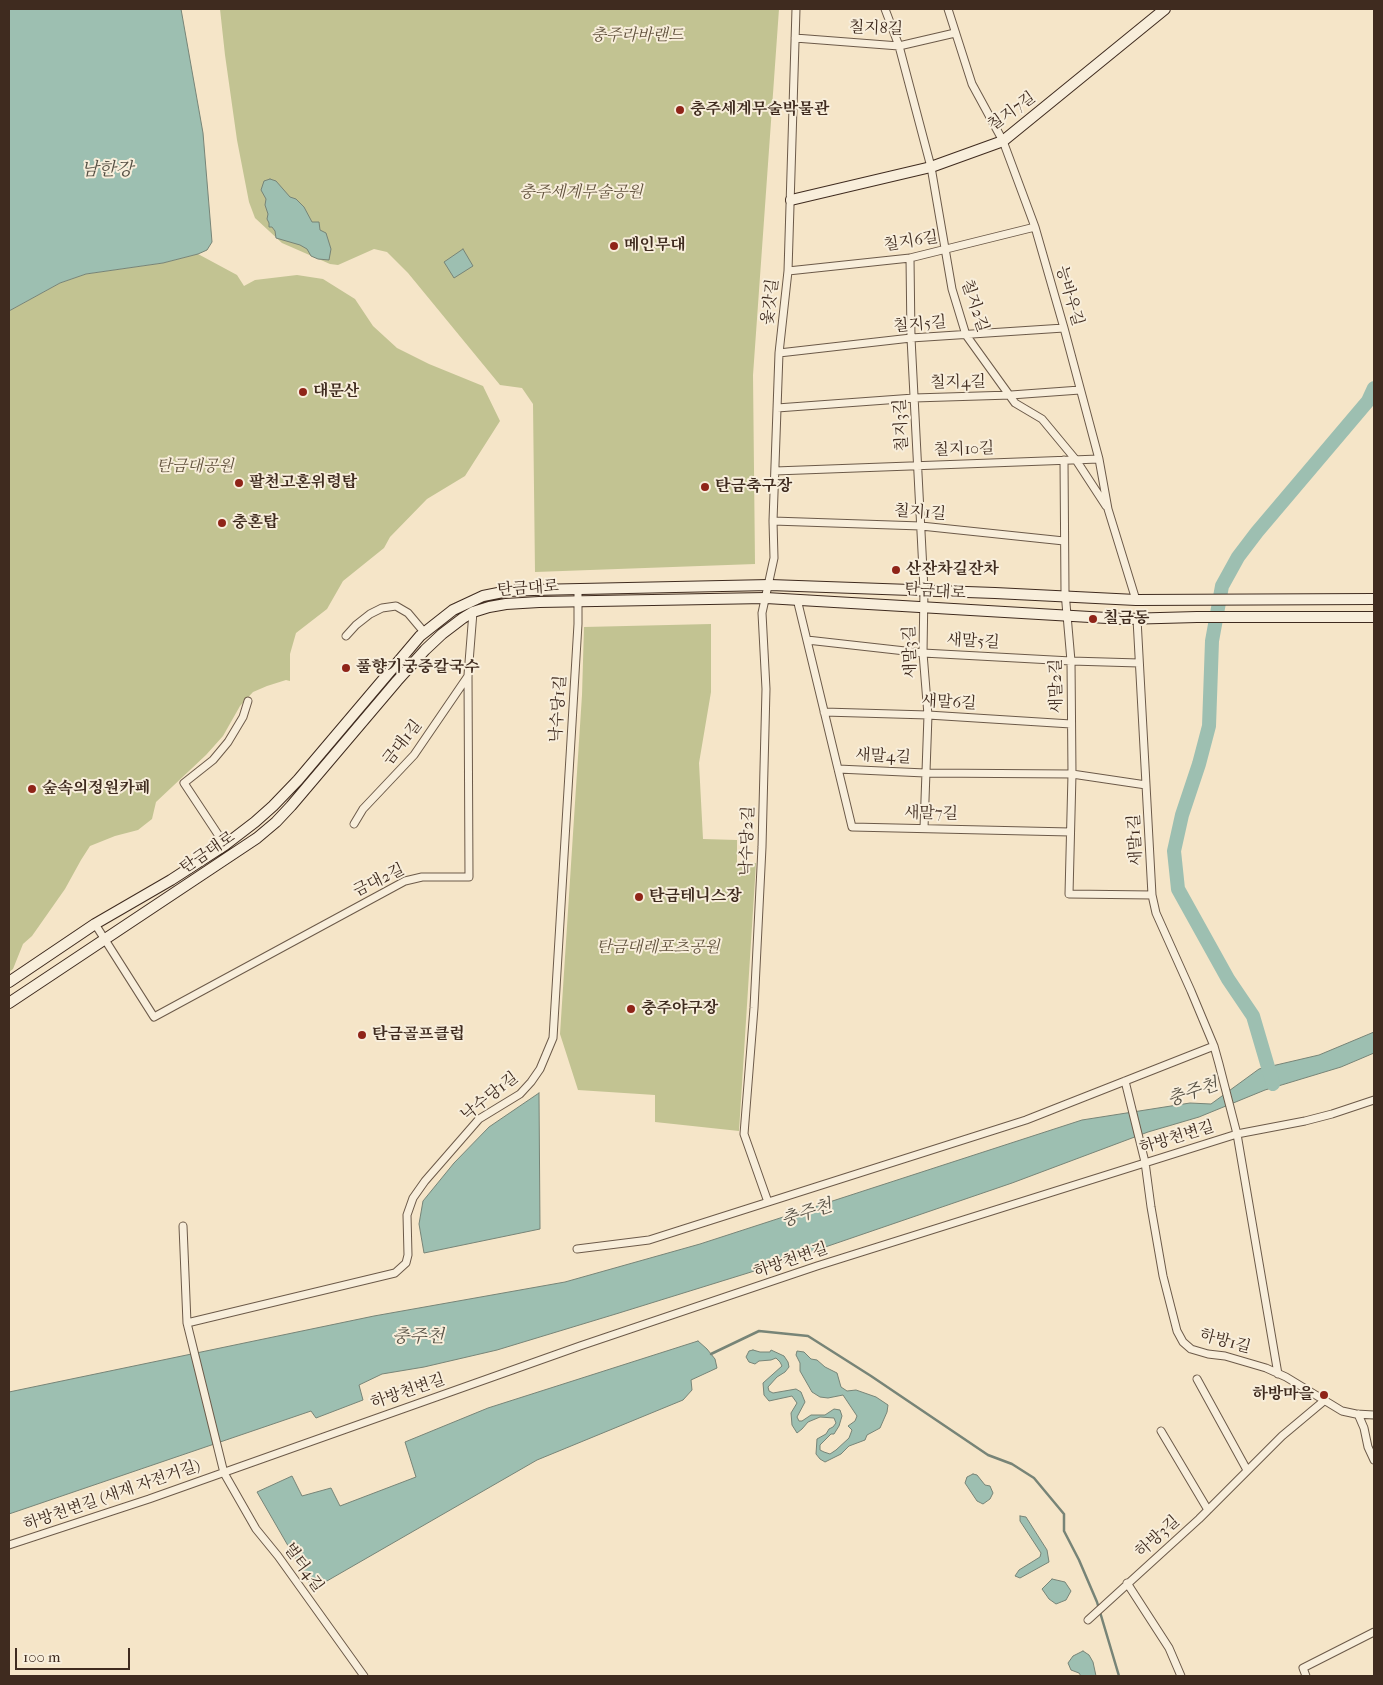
<!DOCTYPE html>
<meta charset="utf-8">
<style>
body{margin:0}
#map{position:relative;width:1383px;height:1685px;overflow:hidden;background:#f5e5c8;font-family:"IM FELL French Canon",serif}
canvas{display:block}
.frame{position:absolute;inset:0;border:10px solid #3f2b1f;pointer-events:none}
.scale{position:absolute;left:15px;top:1648px;width:115px;height:22px;box-sizing:border-box;border:2px solid #3f2b1f;border-top:0;padding-left:6px;font-size:15px;line-height:18px;white-space:nowrap;color:#3f2b1f;-webkit-text-stroke:4px #f8eedb;paint-order:stroke}
</style>
<div id="map">
<canvas width="1383" height="1685"></canvas>
<div class="frame"></div>
<div class="scale">100 m</div>
</div>
<script>
const c = document.querySelector('canvas').getContext('2d');
c.lineJoin = 'round';
function fillPath(path, color) {
  c.fillStyle = color;
  c.fill(path, 'evenodd');
}
function shape(rows) {
  const path = new Path2D();
  for (const r of rows) {
    path.moveTo(r[0], r[1]);
    for (let i = 2; i < r.length; i += 2) path.lineTo(r[i], r[i + 1]);
  }
  return path;
}
function trace(path, color, width, dash) {
  c.strokeStyle = color;
  c.lineWidth = width;
  c.lineCap = dash ? 'butt' : 'round';
  c.setLineDash(dash || []);
  c.stroke(path);
}
function write(font, color, halo, rows, align = 'center') {
  c.font = font + ' "IM FELL French Canon","Noto Serif KR",serif';
  c.lineWidth = 4;
  c.setLineDash([]);
  c.textBaseline = 'middle';
  c.strokeStyle = halo;
  c.fillStyle = color;
  for (const [text, x, y, turn = 0] of rows) {
    c.save();
    c.translate(x, y);
    c.rotate((+turn || 0) * Math.PI / 180);
    c.textAlign = isNaN(turn) ? turn : align;
    if (halo) c.strokeText(text, 0, 0);
    c.fillText(text, 0, 0);
    c.restore();
  }
}
fillPath(shape([
 [220,9,779,9,753,375,755,564,535,572,533,404,522,388,500,385,408,273,387,252,374,249,338,265,330,264,282,243,255,218,249,202,237,140,225,55],
 [198,254,237,275,244,286,255,280,297,275,323,279,355,299,373,326,397,348,429,364,483,386,500,421,465,476,427,499,390,537,384,548,343,581,327,609,296,633,290,654,290,681,286,680,267,686,253,692,240,706,223,736,206,755,156,802,152,819,138,830,115,836,90,846,81,860,65,889,32,936,23,944,13,969,9,972,9,311,60,283,86,274,163,263],
 [711,624,711,692,699,763,703,839,737,840,737,863,756,863,739,1131,655,1122,655,1095,578,1090,560,1034,582,695,584,627]
]), '#c2c392');
const water = shape([
 [9,9,181,9,203,133,212,242,207,250,198,254,163,263,86,274,60,283,9,311,9,9],
 [270,179,276,181,290,197,296,199,304,207,312,222,319,222,320,230,326,233,331,249,329,260,318,259,311,256,307,249,300,245,276,238,275,231,272,227,269,227,269,223,267,219,268,214,265,205,266,199,261,190,264,181,270,179],
 [463,249,473,266,454,278,444,262,463,249],
 [1374,1032,1374,1053,1341,1067,1265,1090,1199,1117,1148,1132,1012,1183,764,1268,619,1313,497,1350,424,1367,382,1374,359,1385,363,1400,316,1418,311,1411,9,1514,9,1392,374,1316,565,1282,700,1244,1082,1120,1190,1103,1211,1104,1259,1069,1319,1055,1374,1032],
 [539,1093,540,1229,424,1253,419,1224,423,1201,454,1163,489,1127,539,1093],
 [698,1341,707,1349,715,1359,717,1368,691,1380,692,1390,683,1400,537,1460,313,1589,257,1492,292,1476,302,1496,331,1488,340,1506,416,1477,405,1442,488,1408,698,1341],
 [753,1350,760,1352,770,1352,771,1350,784,1356,788,1362,789,1367,785,1372,777,1377,768,1387,769,1391,773,1393,796,1389,801,1392,805,1402,797,1417,799,1421,802,1421,811,1415,825,1415,834,1409,840,1410,842,1416,839,1426,834,1434,831,1434,820,1445,820,1450,824,1452,830,1454,836,1450,849,1438,852,1430,848,1426,855,1421,857,1416,843,1395,828,1398,820,1397,812,1392,800,1371,800,1363,796,1355,797,1351,804,1352,811,1359,817,1360,825,1367,837,1373,841,1387,847,1391,856,1390,876,1397,888,1405,887,1412,880,1428,867,1435,865,1440,849,1446,841,1454,825,1462,820,1459,816,1454,817,1439,826,1434,829,1429,833,1427,836,1423,834,1418,820,1417,808,1422,802,1429,797,1433,792,1425,791,1413,797,1403,792,1396,769,1401,764,1395,763,1383,782,1366,780,1362,776,1358,771,1360,759,1361,755,1364,749,1362,746,1357,749,1351,753,1350],
 [973,1474,977,1475,985,1485,990,1486,993,1493,990,1499,983,1504,977,1501,965,1483,967,1477,973,1474],
 [1020,1516,1026,1517,1047,1550,1049,1562,1020,1578,1015,1576,1019,1570,1040,1557,1041,1553,1020,1521,1020,1516],
 [1052,1579,1065,1582,1071,1591,1066,1600,1056,1604,1049,1599,1042,1589,1052,1579],
 [1083,1651,1089,1655,1093,1662,1096,1676,1081,1676,1079,1673,1071,1670,1068,1663,1073,1656,1083,1651]
]);
fillPath(water, '#9dbfb1');
trace(water, '#778477', 1);
trace(shape([
 [711,1354,759,1331,808,1336,871,1376,988,1455,1012,1464,1034,1478,1064,1514,1064,1531,1079,1560,1097,1602,1119,1676]
]), '#778477', 2.5);
trace(shape([
 [1273,1084,1253,1016,1228,979,1178,889,1174,851,1182,815,1199,764,1209,726,1212,641,1222,586,1238,557,1257,532,1368,401,1374,388]
]), '#9dbfb1', 14);
const street = shape([
 [885,9,899,46,931,167,952,289,966,335,1015,403,1042,419,1076,460,1106,506],
 [948,9,972,84,1003,141,1035,227,1064,328,1099,459,1108,509,1136,600],
 [795,38,899,46,955,33],
 [910,258,911,338,924,590,923,653,928,715,924,828],
 [788,271,910,258,1035,227],
 [779,353,911,338,1064,328],
 [777,408,914,398,1011,395,1080,390],
 [1064,460,1065,592,1071,661,1072,774,1069,894,1152,895],
 [775,471,1099,459],
 [773,521,921,526,1064,541],
 [797,599,852,827,1070,832],
 [1137,619,1152,895,1156,913,1191,991,1214,1046,1219,1064,1237,1134,1278,1374],
 [346,636,356,625,370,614,382,608,396,606,408,613,424,632],
 [807,640,923,653,1071,661,1139,663],
 [824,712,928,715,1071,724],
 [838,769,925,773,1072,774,1146,785],
 [354,824,363,809,414,755,468,676],
 [225,845,184,783,213,760,228,742,243,717,248,701],
 [95,924,154,1017,405,881,422,877,469,877,468,675,473,612],
 [1125,1081,1145,1162,1151,1207,1163,1276,1177,1331,1183,1342,1191,1349,1208,1354,1225,1356,1266,1368,1286,1377,1342,1411,1356,1414,1374,1415],
 [768,1202,744,1134,754,1008,762,847,766,689,762,613,774,558,773,521,779,353,788,271,796,9],
 [183,1226,187,1323,224,1473,256,1529,278,1556,364,1676],
 [577,1249,649,1240,1026,1120,1214,1046],
 [187,1323,395,1273,406,1263,408,1255,407,1215,413,1198,425,1181,479,1119,520,1094,531,1082,540,1069,553,1038,578,624,578,589],
 [1197,1379,1247,1470],
 [1358,1414,1364,1428,1368,1447,1374,1460],
 [1161,1431,1208,1510],
 [9,1545,149,1499,580,1346,817,1266,1237,1134,1305,1121,1332,1114,1374,1100],
 [1127,1583,1169,1648,1181,1676],
 [1088,1620,1199,1519,1282,1436,1325,1400],
 [1306,1676,1303,1668,1374,1632]
]);
const secondary = shape([
 [791,200,931,167,1003,141,1165,9],
 [9,982,95,924,171,880,225,845,255,822,273,806,298,780,420,636,453,610,483,596,508,591,533,590,770,585,995,593,1136,600,1374,599],
 [9,1003,257,838,276,822,291,806,397,681,425,650,442,634,463,618,473,612,489,607,506,604,539,602,766,598,1124,619,1197,617,1374,617]
]);
trace(street, '#6c5a49', 9);
trace(secondary, '#3f2b1f', 12);
trace(street, '#f8eedb', 7);
trace(secondary, '#f8eedb', 10);
for (const [x, y, r, color] of [
 [680,110,5,"#8f2418"],
 [614,246,5,"#8f2418"],
 [303,392,5,"#8f2418"],
 [239,483,5,"#8f2418"],
 [705,487,5,"#8f2418"],
 [222,523,5,"#8f2418"],
 [896,570,5,"#8f2418"],
 [1093,619,5,"#8f2418"],
 [346,668,5,"#8f2418"],
 [32,789,5,"#8f2418"],
 [639,897,5,"#8f2418"],
 [631,1009,5,"#8f2418"],
 [362,1035,5,"#8f2418"],
 [1324,1395,5,"#8f2418"]
]) {
  const dot = new Path2D();
  dot.arc(x, y, r, 0, 2 * Math.PI);
  c.fillStyle = color;
  c.fill(dot);
  trace(dot, '#f8eedb', 2);
}
write('16px', '#3f2b1f', '#f8eedb', [
 ["칠지8길",876,29,2],
 ["칠지7길",1012,112,-36],
 ["칠지6길",911,242,-9],
 ["능바우길",1069,296,74],
 ["옻갓길",771,302,-83],
 ["칠지2길",974,306,71],
 ["칠지5길",920,325,-5],
 ["칠지4길",958,383,-1],
 ["칠지3길",902,425,-93],
 ["칠지10길",964,450,-2],
 ["칠지1길",920,513,4],
 ["탄금대로",528,589,-4],
 ["탄금대로",935,592,4],
 ["새말5길",973,642,3],
 ["새말3길",911,652,-92],
 ["새말2길",1057,686,-91],
 ["새말6길",949,703,3],
 ["낙수당1길",559,709,-86],
 ["금대1길",403,743,-52],
 ["새말4길",883,757,3],
 ["새말7길",931,814,1],
 ["새말1길",1136,840,-93],
 ["낙수당2길",748,841,-88],
 ["탄금대로",208,853,-34],
 ["금대2길",379,881,-26],
 ["낙수당1길",490,1097,-38],
 ["하방천변길",1177,1138,-17],
 ["하방천변길",791,1261,-19],
 ["하방1길",1225,1342,15],
 ["하방천변길",408,1392,-19],
 ["하방천변길 (새재 자전거길)",112,1496,-19],
 ["하방3길",1158,1537,-42],
 ["벌터4길",303,1568,54]
]);
write('italic 16px', '#60513c', '#f8eedb', [
 ["충주라바랜드",637,36],
 ["충주세계무술공원",581,193],
 ["탄금대공원",195,467],
 ["탄금대레포츠공원",658,948]
]);
write('bold 16px', '#3f2b1f', '#f8eedb', [
 ["충주세계무술박물관",690,110],
 ["메인무대",624,246],
 ["대문산",313,392],
 ["팔천고혼위령탑",249,483],
 ["탄금축구장",715,487],
 ["충혼탑",232,523],
 ["산잔차길잔차",906,570],
 ["칠금동",1103,619],
 ["풀향기궁중칼국수",356,668],
 ["숲속의정원카페",42,789],
 ["탄금테니스장",649,897],
 ["충주야구장",641,1009],
 ["탄금골프클럽",372,1035],
 ["하방마을",1314,1395,"right"]
], 'left');
write('italic 18px', '#565044', '#f8eedb', [
 ["남한강",107,171],
 ["충주천",1193,1093,-19],
 ["충주천",807,1214,-18],
 ["충주천",418,1338]
]);
</script>
